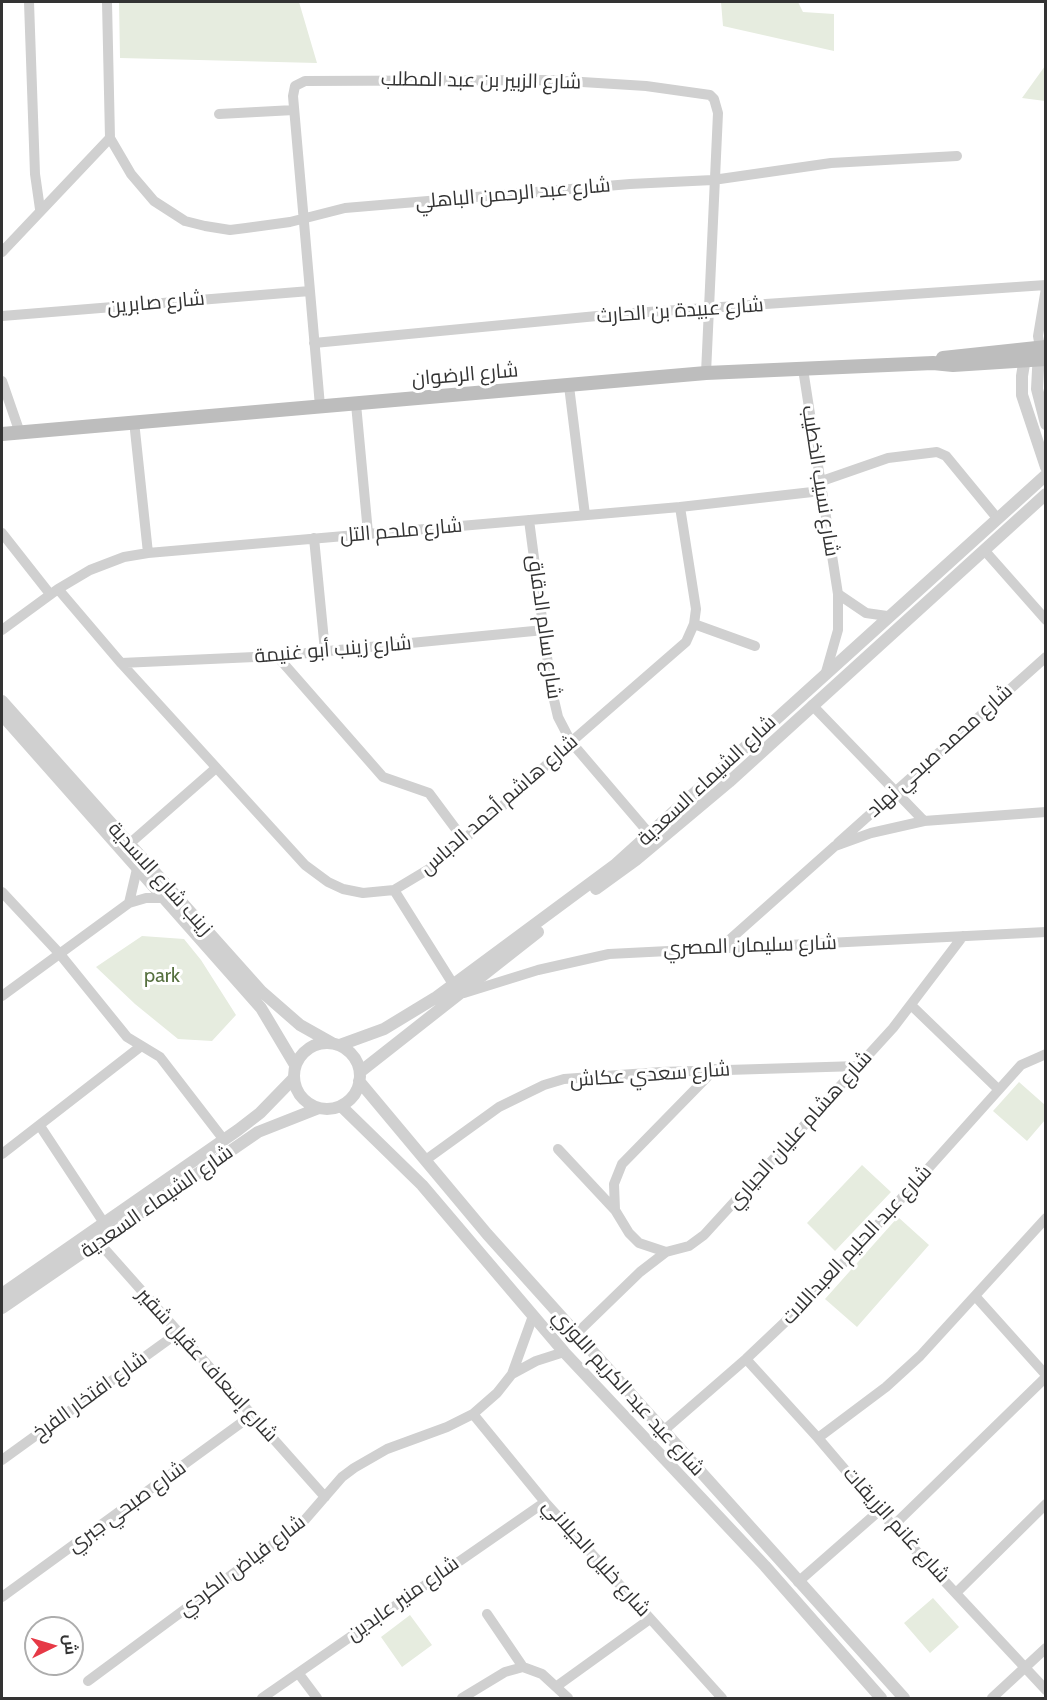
<!DOCTYPE html>
<meta charset="utf-8">
<style>
body{margin:0}
#map{position:relative;width:1047px;height:1700px;overflow:hidden;background:#fff;font-family:Cabin,Cairo,sans-serif}
canvas{display:block}
.frame{position:absolute;inset:0;border:3px solid #333;pointer-events:none}
.north{position:absolute;left:24px;top:1616px;width:60px;height:60px;box-sizing:border-box;background:#fff;border:2px solid #adadad;border-radius:50%;rotate:85deg;font-size:16px;font-weight:700;line-height:24px;text-align:center;color:#333}
.north::after{content:'';display:block;margin:auto;width:21px;height:27px;background:#e63946;clip-path:polygon(50% 0,100% 100%,50% 72%,0 100%)}
</style>
<div id="map">
<canvas width="1047" height="1700"></canvas>
<div class="frame"></div>
<div class="north">ش</div>
</div>
<script>
const c = document.querySelector('canvas').getContext('2d');
c.lineJoin = 'round';
function fillPath(path, color) {
  c.fillStyle = color;
  c.fill(path, 'evenodd');
}
function shape(rows) {
  const path = new Path2D();
  for (const r of rows) {
    if (r.length === 3) {
      path.moveTo(r[0] + r[2], r[1]);
      path.arc(r[0], r[1], r[2], 0, 2 * Math.PI);
      continue;
    }
    path.moveTo(r[0], r[1]);
    for (let i = 2; i < r.length; i += 2) path.lineTo(r[i], r[i + 1]);
  }
  return path;
}
function trace(path, color, width, dash) {
  c.strokeStyle = color;
  c.lineWidth = width;
  c.lineCap = dash ? 'butt' : 'round';
  c.setLineDash(dash || []);
  c.stroke(path);
}
function write(font, color, halo, rows, align = 'center') {
  c.font = font + ' Cabin,Cairo,sans-serif';
  c.lineWidth = 6;
  c.setLineDash([]);
  c.textBaseline = 'middle';
  c.strokeStyle = halo;
  c.fillStyle = color;
  for (const [text, x, y, turn = 0] of rows) {
    c.save();
    c.translate(x, y);
    c.rotate((+turn || 0) * Math.PI / 180);
    c.textAlign = isNaN(turn) ? turn : align;
    if (halo) c.strokeText(text, 0, 0);
    c.fillText(text, 0, 0);
    c.restore();
  }
}
fillPath(shape([
 [119,2,299,2,317,63,120,58],
 [721,2,798,2,803,12,834,14,834,51,723,26],
 [1045,66,1045,101,1022,98],
 [142,936,184,939,201,960,236,1015,212,1041,178,1039,135,1004,96,967],
 [1019,1082,1045,1105,1045,1120,1027,1141,993,1111],
 [862,1165,891,1192,835,1251,807,1223],
 [898,1217,929,1245,857,1327,825,1299],
 [933,1598,959,1627,930,1653,904,1623],
 [410,1615,432,1645,402,1667,381,1637]
]), '#e6ecdf');
trace(shape([
 [29,2,35,174,40,209],
 [107,2,110,138,131,174,154,201,185,221,205,226,230,230,246,228,290,222,345,208,630,184,713,180,831,163,957,156],
 [219,114,294,110],
 [2,252,110,138],
 [2,316,310,291],
 [314,343,618,314,1046,285],
 [1040,347,1038,336,1046,288],
 [803,369,838,594,838,630,826,672],
 [2,381,20,433],
 [569,386,585,515],
 [356,404,368,533],
 [320,406,293,96,295,86,305,81,550,80,646,86,710,95,714,99,718,113,706,373],
 [134,421,148,553],
 [819,482,888,458,937,452,946,456,997,518],
 [529,520,551,687,558,717,571,742,653,838],
 [2,533,50,594],
 [314,538,325,651],
 [985,551,1046,620],
 [58,589,121,663,305,865,328,882,343,889,363,893,394,890,429,869,496,812,571,742,686,642,694,624,696,609,680,507],
 [838,594,866,613,887,616],
 [694,624,755,646],
 [2,630,58,589,90,570,124,557,148,553,680,507,821,491],
 [277,656,383,777,429,793,464,840],
 [121,663,277,656,544,630],
 [812,705,924,821],
 [838,843,1046,657],
 [128,845,216,768],
 [394,890,453,984,464,993,538,970,609,954,1046,932],
 [2,892,59,953,127,1037,160,1057,224,1140],
 [129,903,137,869],
 [718,950,835,846,871,833,924,821,1046,812],
 [2,996,129,903,146,898,164,898],
 [912,1006,998,1089],
 [40,1126,104,1223],
 [558,1149,615,1210,629,1233,639,1243,666,1252,689,1246,704,1235,893,1028,963,936],
 [2,1154,140,1047],
 [427,1159,499,1107,544,1085,564,1079,661,1072,859,1066],
 [615,1210,614,1184,622,1164,715,1069],
 [94,1237,325,1497],
 [976,1297,1046,1375],
 [576,1334,640,1272,666,1252],
 [746,1359,818,1438,893,1526,1046,1690],
 [512,1374,536,1361,564,1352],
 [473,1414,545,1502,722,1698],
 [662,1432,746,1359,821,1288,1021,1065,1046,1054],
 [818,1438,886,1387,920,1356,1046,1218],
 [2,1460,179,1332],
 [893,1526,1046,1377],
 [798,1582,879,1511],
 [957,1592,1046,1504],
 [2,1597,252,1415],
 [487,1614,523,1667],
 [299,1674,317,1698],
 [88,1681,303,1522,342,1477,354,1468,387,1449,447,1427,473,1414,497,1393,512,1374,533,1316],
 [557,1686,650,1619],
 [262,1698,545,1502],
 [462,1698,505,1672,523,1667,542,1674,568,1698],
 [992,1698,1046,1648]
]), '#d0d0d0', 10);
trace(shape([
 [1039,351,1037,389,1046,424],
 [1026,352,1022,376,1022,395,1046,467],
 [2,701,261,991,300,1025,332,1043],
 [2,715,261,1008,295,1065],
 [596,889,636,860,729,782,1046,494],
 [327,1076,33],
 [340,1045,384,1029,435,998,616,864,1046,475],
 [360,1072,538,932],
 [359,1081,487,1234,904,1698],
 [341,1106,422,1185,564,1352,765,1566,881,1698],
 [2,1294,238,1130,260,1113,294,1078],
 [2,1308,258,1132,319,1108]
]), '#d0d0d0', 12);
trace(shape([
 [943,358,1046,347],
 [2,434,706,373,933,363,953,365,1046,359]
]), '#bdbdbd', 14);
write('20px', '#333', '#fff', [
 ["شارع الزبير بن عبد المطلب",481,81,1],
 ["شارع عبد الرحمن الباهلي",513,194,-5],
 ["شارع صابرين",156,303,-5],
 ["شارع عبيدة بن الحارث",680,311,-4],
 ["شارع الرضوان",465,375,-5],
 ["شارع نسيب الخطيب",820,481,81],
 ["شارع ملحم التل",401,531,-5],
 ["شارع سالم الدقاق",544,627,82],
 ["شارع زينب أبو غنيمة",333,650,-5],
 ["شارع محمد صبحي نهاد",940,751,-42],
 ["شارع الشيماء السعدية",707,781,-43],
 ["شارع هاشم أحمد الدباس",499,805,-41],
 ["زينب شارع الاسدية",160,879,48],
 ["شارع سليمان المصري",750,946,-2],
 ["شارع سعدي عكاش",650,1075,-4],
 ["شارع هشام عليان الحياري",800,1130,-48],
 ["شارع الشيماء السعدية",157,1202,-35],
 ["شارع عبد الحليم العبداللات",857,1245,-47],
 ["شارع إسعاف عقيل شقير",207,1365,48],
 ["شارع عيد عبد الكريم اللوزي",628,1393,48],
 ["شارع افتخار الفرخ",90,1396,-36],
 ["شارع صبحي جبري",127,1507,-36],
 ["شارع غانم الزريقات",896,1525,48],
 ["شارع خليل الجيلاني",596,1558,48],
 ["شارع فياض الكردي",242,1566,-37],
 ["شارع منير عابدين",403,1599,-35]
]);
write('20px', '#56703f', '#fff', [
 ["park",162,976]
]);
</script>
